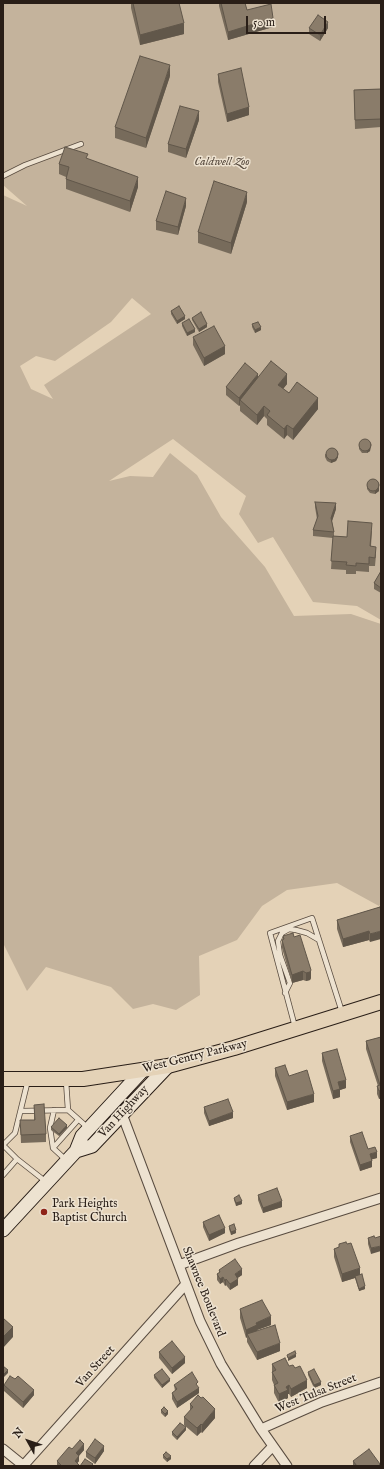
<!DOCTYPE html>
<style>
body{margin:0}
#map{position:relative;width:384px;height:1469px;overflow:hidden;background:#e4d2b7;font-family:"IM FELL English",serif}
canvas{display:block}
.frame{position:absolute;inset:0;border:4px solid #291e17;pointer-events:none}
.north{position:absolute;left:8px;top:1421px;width:40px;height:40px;-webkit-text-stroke:3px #ede2d0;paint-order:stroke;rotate:310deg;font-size:11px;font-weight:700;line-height:16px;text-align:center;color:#291e17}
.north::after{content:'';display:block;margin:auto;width:14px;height:18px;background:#291e17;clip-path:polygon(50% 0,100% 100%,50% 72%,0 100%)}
.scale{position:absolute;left:246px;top:16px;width:80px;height:18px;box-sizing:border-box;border:2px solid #291e17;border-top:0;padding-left:5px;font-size:12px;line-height:14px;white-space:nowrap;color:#291e17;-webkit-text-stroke:3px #ede2d0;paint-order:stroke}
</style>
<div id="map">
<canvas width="384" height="1469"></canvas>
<div class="frame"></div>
<div class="north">N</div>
<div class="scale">50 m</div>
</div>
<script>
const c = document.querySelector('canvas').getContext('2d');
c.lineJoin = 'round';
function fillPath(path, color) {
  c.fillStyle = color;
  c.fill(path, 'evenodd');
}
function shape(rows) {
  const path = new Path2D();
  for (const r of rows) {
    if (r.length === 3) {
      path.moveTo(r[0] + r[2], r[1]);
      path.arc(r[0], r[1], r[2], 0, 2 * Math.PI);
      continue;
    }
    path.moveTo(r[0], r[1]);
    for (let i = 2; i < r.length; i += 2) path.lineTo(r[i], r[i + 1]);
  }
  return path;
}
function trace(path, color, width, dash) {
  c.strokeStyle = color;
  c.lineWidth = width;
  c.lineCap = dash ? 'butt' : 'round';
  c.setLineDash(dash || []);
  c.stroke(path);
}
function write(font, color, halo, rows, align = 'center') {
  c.font = font + ' "IM FELL English",serif';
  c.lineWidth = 3;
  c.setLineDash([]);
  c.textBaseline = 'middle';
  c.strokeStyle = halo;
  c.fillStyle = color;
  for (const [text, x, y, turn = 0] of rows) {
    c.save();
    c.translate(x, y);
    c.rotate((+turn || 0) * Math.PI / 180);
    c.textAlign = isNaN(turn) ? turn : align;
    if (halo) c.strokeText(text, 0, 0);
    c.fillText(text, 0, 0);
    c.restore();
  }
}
fillPath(shape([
 [3,3,381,3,381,620,357,606,313,602,273,537,258,543,239,514,246,496,173,439,109,481,130,476,153,477,170,453,197,475,221,517,265,567,294,616,351,614,381,624,381,904,379,906,337,883,287,890,262,906,237,940,199,956,200,995,176,1010,153,1004,133,1009,111,987,46,967,27,991,3,943,3,195,27,206,3,185],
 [132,298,151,314,44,385,53,399,31,389,20,366,36,356,55,361,111,322]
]), '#c4b39c');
const lane = shape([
 [3,176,25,165,81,144],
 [285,993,290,983,280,955,278,941,282,933,289,929,296,930,307,933,319,940],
 [295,1027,270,933,312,918,342,1012],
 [66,1081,68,1110,87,1127],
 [54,1110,50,1128,53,1148,66,1160],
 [22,1111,68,1110],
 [3,1145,15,1133,28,1080],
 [3,1145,17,1159,3,1175],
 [53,1148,78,1120],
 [17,1159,45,1181]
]);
const street = shape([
 [122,1114,200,1321,221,1364,261,1429,287,1466],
 [179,1265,239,1243,381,1198],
 [261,1429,322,1402,381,1382],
 [3,1449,24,1466],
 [23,1466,186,1284],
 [254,1466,273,1446]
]);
const secondary = shape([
 [76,1151,92,1146,168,1066],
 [3,1230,76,1151,82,1136,143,1070]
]);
const primary = shape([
 [3,1079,83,1079,168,1066,234,1048,381,1002]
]);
trace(lane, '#584b3f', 6);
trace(street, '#584b3f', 11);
trace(secondary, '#291e17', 15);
trace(primary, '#291e17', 16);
trace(lane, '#ede2d0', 4.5);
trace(street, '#ede2d0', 9);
trace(secondary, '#ede2d0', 13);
trace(primary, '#e4d2b7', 14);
fillPath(shape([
 [131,3,179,3,184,34,140,45,131,8],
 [219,3,245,3,247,10,273,27,228,40,219,6],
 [309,28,328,28,320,41,309,34],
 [218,74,249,115,227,122,218,82],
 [170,76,146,148,115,138,115,127],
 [381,89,381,127,355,129,354,90],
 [199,120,186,158,168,152,168,144],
 [88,159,138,187,130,212,66,189,66,177,59,174,59,164],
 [247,202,231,254,198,243,198,232],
 [186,206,178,235,156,230,156,221],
 [171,311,185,319,177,324,171,314],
 [192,318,207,327,199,332,192,320],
 [182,323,195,332,187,336,182,326],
 [252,324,261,330,255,333,252,327],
 [193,337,225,354,204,366,193,345],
 [258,377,287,384,283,389,289,393,318,409,293,440,287,435,284,439,267,425,267,419,264,416,257,425,240,411,240,405,239,406,226,395,226,387],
 [359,446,371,446,370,451,367,453,362,453,359,449],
 [325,454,338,457,336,461,331,463,327,461,325,457],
 [367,486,379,486,379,491,375,494,370,493,367,489],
 [315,502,336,509,332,521,334,532,334,536,347,537,372,531,371,546,376,555,375,566,369,566,369,572,356,571,356,574,346,574,346,570,331,569,333,538,313,536,313,530,317,519,315,507],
 [381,571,381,593,374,589,374,583],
 [380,907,370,942,369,940,343,947,337,929,337,920],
 [283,936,294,937,311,978,310,980,306,981,303,980,292,983,282,948,282,940,283,940],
 [381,1037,381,1098,379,1099,377,1094,377,1086,378,1086,366,1049,366,1041],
 [322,1053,346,1088,340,1090,340,1097,333,1099,322,1061],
 [275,1068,289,1076,314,1102,287,1110,275,1076],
 [34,1105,46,1134,46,1142,21,1143,20,1120,34,1120],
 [204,1107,233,1118,209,1126,204,1113],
 [51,1127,67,1128,59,1136,51,1130],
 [350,1136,368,1149,377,1158,372,1159,372,1167,360,1171,350,1142],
 [258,1195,282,1207,263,1213,258,1200],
 [234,1198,242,1204,236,1206,234,1200],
 [203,1222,225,1233,209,1241,203,1227],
 [229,1226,236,1233,231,1235,229,1229],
 [368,1238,375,1238,371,1254,368,1244],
 [339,1244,360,1275,365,1289,359,1291,355,1278,342,1282,334,1257,334,1249,339,1247],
 [219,1270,242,1275,237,1278,238,1285,230,1290,226,1285,225,1286,223,1282,220,1284,217,1280,217,1274,219,1273],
 [240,1309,271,1325,257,1330,257,1331,280,1351,257,1360,247,1342,247,1337,246,1338,240,1318],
 [159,1352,185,1363,172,1374,159,1358],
 [272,1364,289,1366,295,1368,307,1388,291,1397,289,1394,288,1394,288,1398,279,1403,274,1393,274,1385,272,1380],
 [308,1372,321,1385,314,1388,308,1375],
 [154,1375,170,1381,162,1388,154,1378],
 [4,1385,34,1395,23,1408,4,1391],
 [174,1385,198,1387,199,1393,177,1408,172,1399,172,1393,175,1391],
 [201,1398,215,1418,202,1433,201,1432,197,1436,184,1425,184,1417,190,1411,190,1404],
 [161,1410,168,1414,165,1417,161,1413],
 [186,1430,177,1440,172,1435,172,1432],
 [72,1449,84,1450,79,1456,79,1461,77,1463,79,1466,57,1466,57,1461],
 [104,1451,95,1464,86,1457,86,1452],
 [163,1455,171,1459,167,1462,163,1458],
 [353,1461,380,1466,353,1466]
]), '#776b5b');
fillPath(shape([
 [273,18,273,27,228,40,228,32],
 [328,22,328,28,320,41,320,35],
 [184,23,184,34,140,45,140,35],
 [170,65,170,76,146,148,146,138],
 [249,107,249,115,227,122,227,114],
 [199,111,199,120,186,158,186,149],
 [138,177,138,187,130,212,130,201],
 [247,192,247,202,231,254,231,243],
 [186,198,186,206,178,235,178,227],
 [185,316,185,319,177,324,177,321],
 [207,324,207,327,199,332,199,329],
 [261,327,261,330,255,333,255,330],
 [195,329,195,332,187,336,187,333],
 [225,346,225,354,204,366,204,358],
 [258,374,258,382,240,400,240,405,239,406,239,398],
 [287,374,287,384,278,395,278,385],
 [318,398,318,409,293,440,293,429],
 [264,406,264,416,257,425,257,415],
 [287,425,287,435,284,439,284,429],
 [371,443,370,451,367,453,367,451],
 [338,454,338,457,336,461,331,463,331,460],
 [379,483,379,491,375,494,375,491],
 [336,503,336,509,331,524,331,518],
 [369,931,369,940,343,947,343,939],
 [381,931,381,939,370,942,370,934],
 [311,970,311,978,310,980,306,981,306,973],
 [303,971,303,980,292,983,292,975],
 [346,1080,346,1088,340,1090,340,1097,333,1099,333,1091,338,1082],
 [381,1090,381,1098,379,1099,379,1091],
 [314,1094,314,1102,287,1110,287,1102],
 [233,1112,233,1118,209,1126,209,1121],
 [67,1125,67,1128,59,1136,59,1134],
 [377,1152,377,1158,370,1160,370,1154],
 [372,1161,372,1167,360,1171,360,1165],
 [242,1201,242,1204,236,1206,236,1203],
 [282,1201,282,1207,263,1213,263,1208],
 [225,1228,225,1233,209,1241,209,1235],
 [236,1230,236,1233,231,1235,231,1232],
 [381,1246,381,1251,371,1254,371,1248],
 [360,1268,360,1276,355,1276,355,1278,342,1282,342,1274],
 [242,1269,242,1275,235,1280,235,1274],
 [223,1277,223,1282,220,1284,220,1279],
 [226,1279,226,1285,225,1286,225,1281],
 [238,1279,238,1285,230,1290,230,1284],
 [365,1286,365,1289,359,1291,359,1289],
 [271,1316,271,1325,257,1330,257,1333,247,1334,247,1337,246,1338,246,1330,256,1323],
 [13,1327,13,1337,3,1348,3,1337],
 [280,1343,280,1351,257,1360,257,1352],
 [296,1354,296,1357,288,1361,288,1358],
 [185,1357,185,1363,172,1374,172,1368],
 [8,1370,8,1373,4,1377,4,1374],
 [170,1379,170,1381,162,1388,162,1385],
 [307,1380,307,1388,291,1397,291,1389],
 [321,1382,321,1385,314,1388,314,1385],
 [289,1385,289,1394,288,1394,288,1398,279,1403,279,1394,286,1387],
 [199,1388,199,1393,177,1408,177,1402],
 [34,1390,34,1395,23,1408,23,1402],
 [215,1409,215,1418,202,1433,202,1425],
 [168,1411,168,1414,165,1417,165,1414],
 [201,1424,201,1432,197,1436,197,1428],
 [186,1427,186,1430,177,1440,177,1437],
 [84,1444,84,1450,76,1459,76,1453],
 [104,1446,104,1451,95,1464,95,1458],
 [79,1456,79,1461,75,1466,75,1461],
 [171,1456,171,1459,167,1462,167,1459]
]), '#61574a');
const building = shape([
 [133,3,179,3,184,23,140,35,133,3],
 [221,3,245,3,247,10,271,4,273,18,228,32,221,3],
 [318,15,328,22,320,35,309,28,318,15],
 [140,56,170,65,146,138,115,127,140,56],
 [241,68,249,107,227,114,218,74,241,68],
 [381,89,381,119,355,120,354,90,381,89],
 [180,106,199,111,186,149,168,144,180,106],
 [65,147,88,154,86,158,138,177,130,201,66,179,69,167,59,164,65,147],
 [214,181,247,192,231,243,198,232,214,181],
 [166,191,186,198,178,227,156,221,166,191],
 [179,306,185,316,177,321,171,311,179,306],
 [201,312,207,324,199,329,192,318,201,312],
 [189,319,195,329,187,333,182,323,189,319],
 [258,322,261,327,255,330,252,324,258,322],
 [214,326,225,346,204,358,193,337,214,326],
 [271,361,287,374,278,385,281,387,289,393,297,382,318,398,293,429,287,425,284,429,267,415,270,411,264,406,257,415,240,400,271,361],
 [245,363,258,374,239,398,226,387,245,363],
 [365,445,6],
 [332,454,6],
 [373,485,6],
 [315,502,336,503,331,518,334,532,313,530,318,516,315,502],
 [348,521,372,523,370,546,376,547,375,558,369,557,369,564,356,563,356,566,346,565,347,562,331,561,333,536,347,537,348,521],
 [381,571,381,588,374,583,381,571],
 [380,907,381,911,381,931,370,934,369,931,343,939,337,920,380,907],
 [293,933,294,937,300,935,311,970,310,972,306,973,303,971,292,975,282,940,284,939,283,936,293,933],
 [381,1037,381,1090,379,1091,377,1086,380,1085,366,1041,381,1037],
 [337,1049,346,1080,338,1082,340,1089,333,1091,322,1053,337,1049],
 [285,1065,289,1076,307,1070,314,1094,287,1102,275,1068,285,1065],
 [228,1099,233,1112,209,1121,204,1107,228,1099],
 [44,1104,46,1134,21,1135,20,1120,35,1120,34,1105,44,1104],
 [59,1118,67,1125,59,1134,51,1127,59,1118],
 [362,1132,368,1149,375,1147,377,1152,370,1154,372,1161,360,1165,350,1136,362,1132],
 [277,1188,282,1201,263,1208,258,1195,277,1188],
 [239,1195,242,1201,236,1203,234,1198,239,1195],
 [219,1215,225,1228,209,1235,203,1222,219,1215],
 [234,1224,236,1230,231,1232,229,1226,234,1224],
 [374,1236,375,1238,381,1236,381,1246,371,1248,368,1238,374,1236],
 [346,1242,347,1244,351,1243,360,1268,342,1274,334,1249,339,1247,339,1244,346,1242],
 [235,1259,242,1269,235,1274,238,1279,230,1284,226,1279,225,1281,223,1277,220,1279,217,1274,220,1272,219,1270,235,1259],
 [362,1274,365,1286,359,1289,355,1276,362,1274],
 [262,1300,271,1316,256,1323,257,1325,246,1330,240,1309,262,1300],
 [3,1318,13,1327,3,1337,3,1318],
 [275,1325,280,1343,257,1352,247,1334,275,1325],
 [172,1341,185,1357,172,1368,159,1352,172,1341],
 [295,1351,296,1354,288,1358,287,1355,295,1351],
 [285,1358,289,1366,293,1365,295,1368,300,1366,307,1380,291,1389,289,1385,286,1387,288,1390,279,1394,274,1385,278,1383,272,1372,276,1370,272,1364,285,1358],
 [3,1366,8,1370,4,1374,3,1373,3,1366],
 [162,1369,170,1379,162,1385,154,1375,162,1369],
 [314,1369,321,1382,314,1385,308,1372,314,1369],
 [192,1372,198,1382,196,1384,199,1388,177,1402,172,1393,177,1389,174,1385,192,1372],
 [10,1376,15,1379,18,1376,34,1390,23,1402,4,1385,10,1376],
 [198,1395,201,1398,203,1397,215,1409,202,1425,201,1424,197,1428,184,1417,193,1407,190,1404,198,1395],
 [164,1407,168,1411,165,1414,161,1410,164,1407],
 [180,1423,186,1427,177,1437,172,1432,180,1423],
 [95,1439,104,1446,95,1458,86,1452,95,1439],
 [80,1440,84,1444,76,1453,79,1456,75,1461,79,1465,78,1466,62,1466,57,1461,69,1447,72,1449,80,1440],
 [369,1449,380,1464,378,1466,357,1466,353,1461,369,1449],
 [166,1452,171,1456,167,1459,163,1455,166,1452],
 [85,1459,93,1464,91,1466,80,1466,85,1459]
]);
fillPath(building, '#8a7c6a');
trace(building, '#61574a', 1);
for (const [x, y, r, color] of [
 [44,1212,4,"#8f2418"]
]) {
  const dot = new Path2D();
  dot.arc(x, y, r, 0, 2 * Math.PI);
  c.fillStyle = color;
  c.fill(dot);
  trace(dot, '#ede2d0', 1.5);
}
write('italic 12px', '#584b3f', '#ede2d0', [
 ["Caldwell Zoo",222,163]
]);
write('12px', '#291e17', '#ede2d0', [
 ["West Gentry Parkway",195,1057,-14],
 ["Van Highway",124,1112,-47],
 ["Shawnee Boulevard",203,1292,68],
 ["Van Street",96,1367,-48],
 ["West Tulsa Street",316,1394,-22]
]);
write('12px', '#291e17', '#ede2d0', [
 ["Park Heights",52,1205],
 ["Baptist Church",52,1219]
], 'left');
</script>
